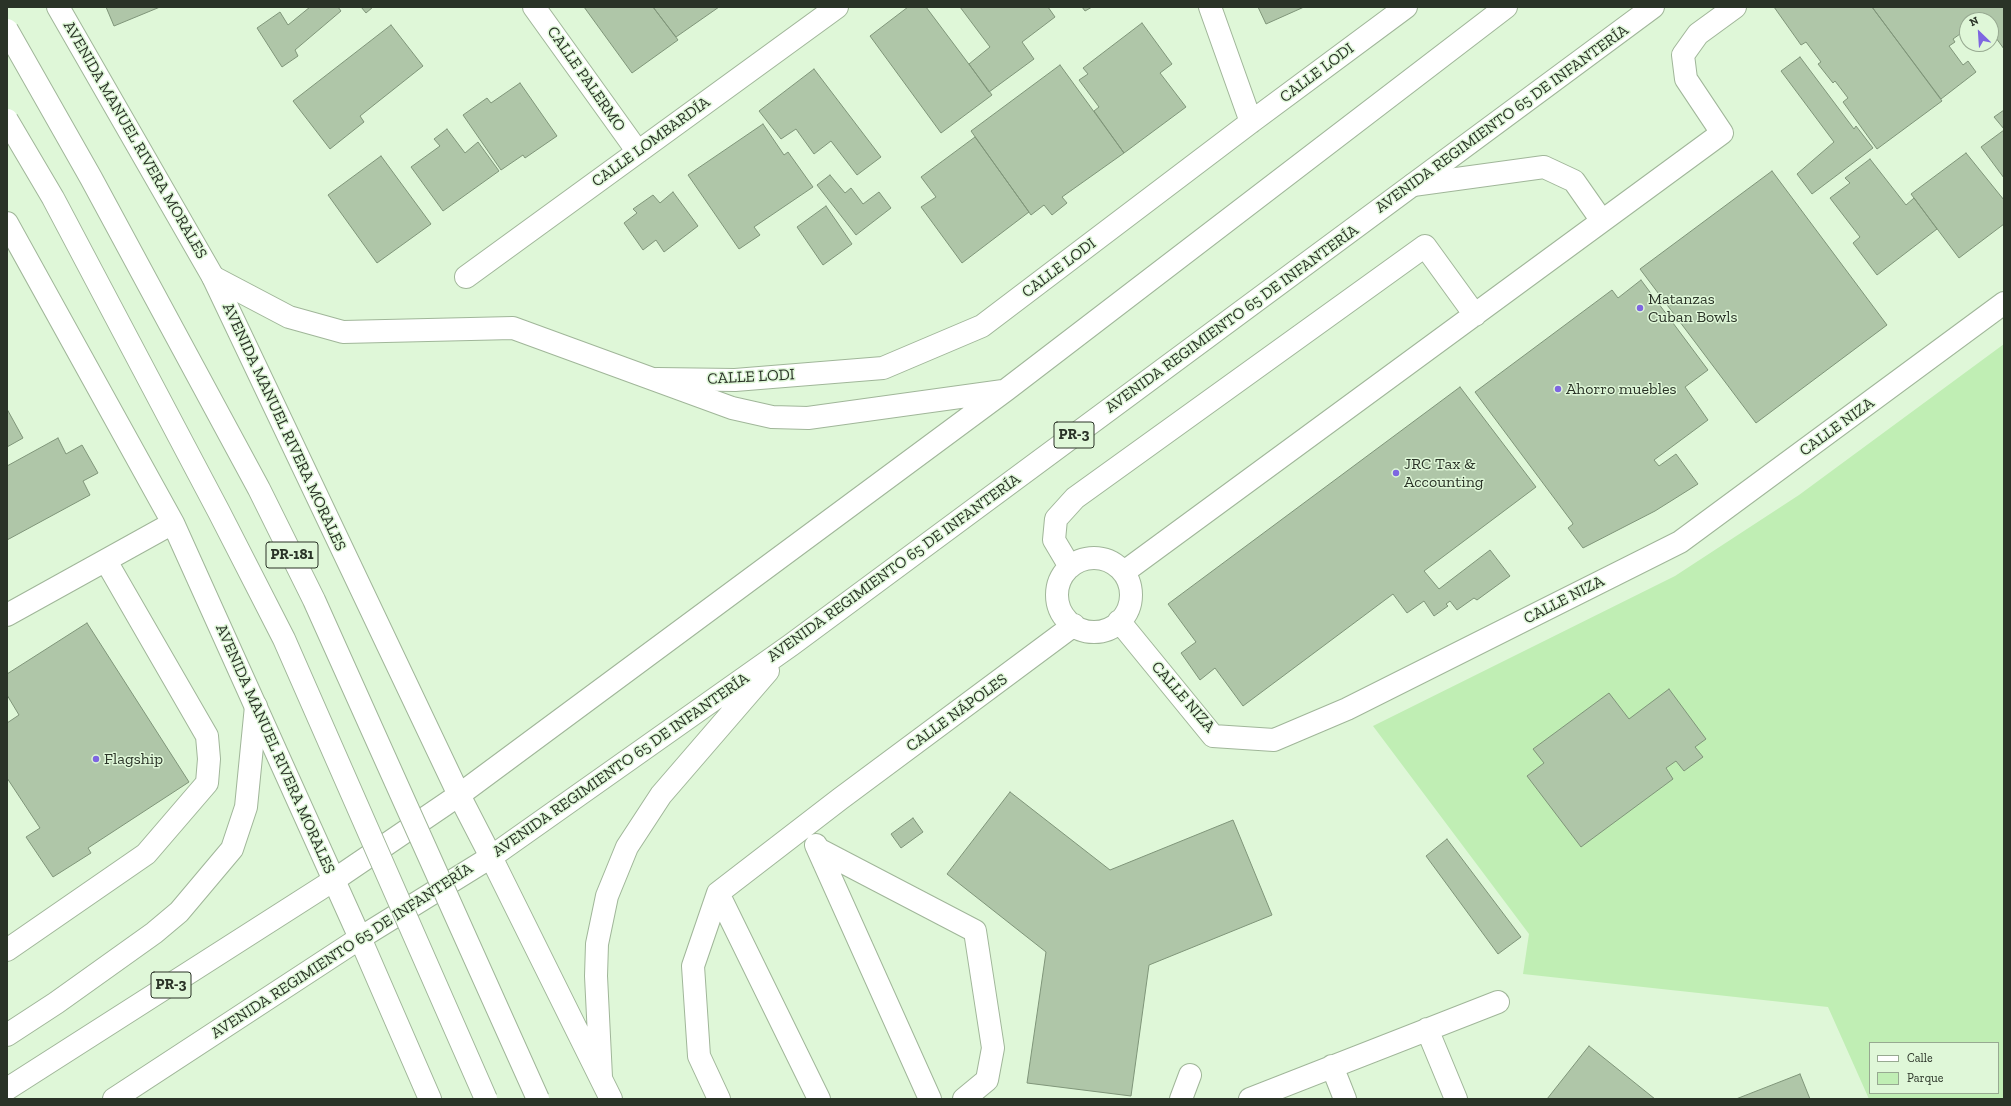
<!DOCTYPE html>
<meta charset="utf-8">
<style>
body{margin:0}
#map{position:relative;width:2011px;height:1106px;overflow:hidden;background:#dff7d8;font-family:"Zilla Slab",serif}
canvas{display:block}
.frame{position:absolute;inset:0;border:8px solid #2a3327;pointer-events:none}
.legend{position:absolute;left:1869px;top:1042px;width:130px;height:52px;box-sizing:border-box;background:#dff7d8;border:1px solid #97a991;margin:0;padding:5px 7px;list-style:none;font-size:12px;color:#2a3327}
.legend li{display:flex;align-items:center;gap:8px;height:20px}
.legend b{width:20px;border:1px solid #97a991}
.north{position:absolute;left:1959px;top:12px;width:40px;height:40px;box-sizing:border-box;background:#dff7d8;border:1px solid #97a991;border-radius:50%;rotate:335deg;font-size:11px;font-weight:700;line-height:16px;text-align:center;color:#2a3327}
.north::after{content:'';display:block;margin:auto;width:14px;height:18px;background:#7e66e1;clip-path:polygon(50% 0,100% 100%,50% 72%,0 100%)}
</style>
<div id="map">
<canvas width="2011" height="1106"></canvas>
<div class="frame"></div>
<ul class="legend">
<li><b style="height:5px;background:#fff"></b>Calle</li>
<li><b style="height:11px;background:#c0eeb4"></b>Parque</li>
</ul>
<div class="north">N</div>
</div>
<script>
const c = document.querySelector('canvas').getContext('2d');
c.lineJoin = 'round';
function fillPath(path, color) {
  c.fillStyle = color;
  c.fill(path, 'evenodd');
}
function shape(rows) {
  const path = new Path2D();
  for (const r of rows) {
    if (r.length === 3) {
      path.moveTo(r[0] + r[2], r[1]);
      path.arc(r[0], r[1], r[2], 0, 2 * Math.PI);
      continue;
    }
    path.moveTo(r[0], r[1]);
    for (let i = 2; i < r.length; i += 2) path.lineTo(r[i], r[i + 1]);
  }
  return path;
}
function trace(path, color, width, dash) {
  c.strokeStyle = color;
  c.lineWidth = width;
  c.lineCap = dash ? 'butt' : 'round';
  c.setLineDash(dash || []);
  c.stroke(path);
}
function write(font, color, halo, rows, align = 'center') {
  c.font = font + ' "Zilla Slab",serif';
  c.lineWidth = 3;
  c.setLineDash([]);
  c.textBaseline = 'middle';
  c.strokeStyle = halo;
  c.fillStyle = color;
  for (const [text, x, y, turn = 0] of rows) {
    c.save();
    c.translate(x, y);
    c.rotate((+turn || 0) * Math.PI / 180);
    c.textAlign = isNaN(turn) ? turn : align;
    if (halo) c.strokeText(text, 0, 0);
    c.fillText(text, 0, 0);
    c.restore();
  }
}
fillPath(shape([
 [2004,344,2004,1099,1869,1099,1828,1007,1523,974,1529,934,1373,726,1675,576,1799,495],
 [1870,1043,1998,1043,1998,1093,1870,1093]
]), '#c0eeb4');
const building = shape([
 [106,7,160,7,114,26,106,7],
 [310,7,338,7,341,11,295,50,298,56,282,67,257,28,280,12,288,25,310,7],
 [361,7,373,7,366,13,361,7],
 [584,7,653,7,678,40,632,73,584,7],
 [653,7,719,7,676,37,653,7],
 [908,7,926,7,992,95,941,133,870,36,908,7],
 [960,7,1048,7,1055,17,1022,42,1034,59,989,92,969,64,990,47,960,7],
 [1082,7,1092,7,1085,11,1082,7],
 [1258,7,1304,7,1266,24,1258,7],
 [1774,7,1872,7,1942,101,1877,149,1843,102,1848,98,1835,81,1833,83,1818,64,1821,62,1806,42,1801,45,1774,7],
 [1872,7,2004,7,2004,49,1991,31,1991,20,1983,20,1982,18,1979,20,1967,20,1967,29,1953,39,1955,42,1949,46,1963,65,1968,61,1976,72,1941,99,1872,7],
 [1142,23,1172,64,1160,73,1186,107,1124,153,1094,111,1099,107,1079,80,1088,74,1083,68,1142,23],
 [391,25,423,66,360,116,364,122,330,149,293,101,391,25],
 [1800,57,1854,129,1856,126,1873,148,1812,194,1797,174,1834,142,1781,71,1800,57],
 [1060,65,1124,153,1062,197,1067,203,1052,215,1044,205,1031,215,971,131,1060,65],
 [814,69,881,157,857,175,831,141,814,154,796,129,781,139,759,111,814,69],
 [520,83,557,136,525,158,523,155,501,170,463,115,487,98,491,103,520,83],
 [2004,110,2004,129,1994,117,2004,110],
 [763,124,784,155,788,152,813,187,754,227,760,235,739,249,688,175,763,124],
 [447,129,465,153,478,142,499,171,443,211,411,167,440,146,434,139,447,129],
 [2004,130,2004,178,1981,147,2004,130],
 [975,137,1029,212,962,263,921,207,936,197,921,177,975,137],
 [1966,153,2004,200,2004,224,1959,258,1911,194,1966,153],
 [381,156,431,224,377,263,328,195,381,156],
 [1870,159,1906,205,1914,198,1937,229,1877,275,1853,243,1860,237,1830,198,1850,183,1845,178,1870,159],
 [1772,171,1887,325,1756,423,1640,269,1772,171],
 [830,175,845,193,851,188,863,204,879,192,891,208,856,235,817,185,830,175],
 [673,192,698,226,664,252,656,240,643,250,624,223,637,213,633,209,653,195,660,203,673,192],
 [826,206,852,244,823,265,797,227,826,206],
 [1641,280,1708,370,1685,387,1708,420,1654,460,1659,466,1676,454,1698,484,1655,511,1583,548,1568,528,1573,524,1572,522,1475,392,1612,290,1618,298,1641,280],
 [1460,387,1536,487,1424,571,1439,589,1490,550,1510,576,1477,600,1474,598,1457,610,1450,601,1446,604,1448,606,1434,616,1424,601,1407,613,1393,594,1243,706,1215,668,1200,680,1181,653,1196,642,1168,604,1460,387],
 [7,409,23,438,7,447,7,409],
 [58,438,66,454,82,445,98,473,83,481,90,495,7,540,7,466,58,438],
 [87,623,189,782,88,848,91,853,53,877,26,837,40,828,7,778,7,723,19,715,7,695,7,674,87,623],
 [1669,689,1706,739,1695,747,1703,757,1684,771,1676,761,1666,768,1673,779,1581,847,1527,776,1544,763,1533,749,1609,693,1629,719,1669,689],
 [1010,792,1110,870,1233,820,1272,915,1149,965,1131,1096,1027,1083,1046,952,947,874,1010,792],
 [913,818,923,832,901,848,891,834,913,818],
 [1447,839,1521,937,1498,954,1426,856,1447,839],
 [1589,1046,1655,1099,1547,1099,1589,1046],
 [1800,1074,1810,1099,1736,1099,1800,1074]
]);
fillPath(building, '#afc6a8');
trace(building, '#7f9579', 1);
const minor = shape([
 [58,7,213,277,459,795,491,857],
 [534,7,638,152],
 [1210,7,1251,122],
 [1413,185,1544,167,1574,181,1602,221],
 [7,223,173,523,360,938],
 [466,277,837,7],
 [657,379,735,380,883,368,982,326,1251,122,1406,7],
 [1094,595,37],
 [1070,567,1054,540,1056,519,1075,498,1425,246,1475,315],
 [1124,572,1722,133,1686,79,1683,55,1698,34,1735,7],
 [7,615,173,523],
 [1119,621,1213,736,1274,740,1347,709,1680,542,2004,303],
 [816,845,930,1099],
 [818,849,975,931,993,1048,987,1080,964,1099],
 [718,893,819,1099],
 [7,950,146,854,207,783,209,759,207,736,106,561],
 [1427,1029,1456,1099],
 [1332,1066,1345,1099],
 [719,1099,699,1056,693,966,718,893,840,799,1074,625],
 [1181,1099,1190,1075],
 [1250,1099,1498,1002]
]);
const highway = shape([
 [213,277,289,317,343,332,513,328,732,408,772,417,808,418,1003,391],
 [491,857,611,1099],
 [360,938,430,1099],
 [7,1035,56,1003,154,933,179,912,232,849,246,807,256,706],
 [601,1077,596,976,597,944,607,896,627,847,661,795,768,671],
 [7,1089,334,880,459,795,1006,390,1506,7],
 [114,1099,360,938,491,857,791,645,1653,7]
]);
trace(minor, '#a0b699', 24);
trace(highway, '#a0b699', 24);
trace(minor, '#fff', 22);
trace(highway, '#fff', 22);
const highwayBridge = shape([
 [7,30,91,178,259,489,314,600,538,1099],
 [7,120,53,198,219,512,284,639,486,1099]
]);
trace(highwayBridge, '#a0b699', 24, []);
trace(highwayBridge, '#fff', 22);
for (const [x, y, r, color] of [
 [1640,308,4,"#7e66e1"],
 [1558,389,4,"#7e66e1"],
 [1396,473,4,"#7e66e1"],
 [96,759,4,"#7e66e1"]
]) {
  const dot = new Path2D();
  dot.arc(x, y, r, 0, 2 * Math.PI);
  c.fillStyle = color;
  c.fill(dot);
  trace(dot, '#dff7d8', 1.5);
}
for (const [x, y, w] of [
 [1074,435,40],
 [292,555,52],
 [171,985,40]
]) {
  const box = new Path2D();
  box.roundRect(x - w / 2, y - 13, w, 26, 3);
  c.fillStyle = '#dff7d8';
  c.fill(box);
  trace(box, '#2a3327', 1);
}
write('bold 15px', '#2a3327', null, [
 ["PR-3",1074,435],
 ["PR-181",292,555],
 ["PR-3",171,985]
]);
write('16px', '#2a3327', '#dff7d8', [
 ["CALLE LODI",1317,73,-37],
 ["CALLE PALERMO",586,79,55],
 ["AVENIDA REGIMIENTO 65 DE INFANTERÍA",1502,119,-36],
 ["AVENIDA MANUEL RIVERA MORALES",135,140,60],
 ["CALLE LOMBARDÍA",651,142,-36],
 ["CALLE LODI",1059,268,-37],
 ["AVENIDA REGIMIENTO 65 DE INFANTERÍA",1232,319,-36],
 ["CALLE LODI",751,377,-3],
 ["AVENIDA MANUEL RIVERA MORALES",284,427,65],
 ["CALLE NIZA",1837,427,-36],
 ["AVENIDA REGIMIENTO 65 DE INFANTERÍA",894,568,-36],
 ["CALLE NIZA",1564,600,-27],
 ["CALLE NIZA",1183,697,49],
 ["CALLE NÁPOLES",957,713,-36],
 ["AVENIDA MANUEL RIVERA MORALES",275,749,66],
 ["AVENIDA REGIMIENTO 65 DE INFANTERÍA",621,765,-35],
 ["AVENIDA REGIMIENTO 65 DE INFANTERÍA",342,951,-33]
]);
write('16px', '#2a3327', '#dff7d8', [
 ["Matanzas",1648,299],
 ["Cuban Bowls",1648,317],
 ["Ahorro muebles",1566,389],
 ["JRC Tax &",1404,464],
 ["Accounting",1404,482],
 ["Flagship",104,759]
], 'left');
</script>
